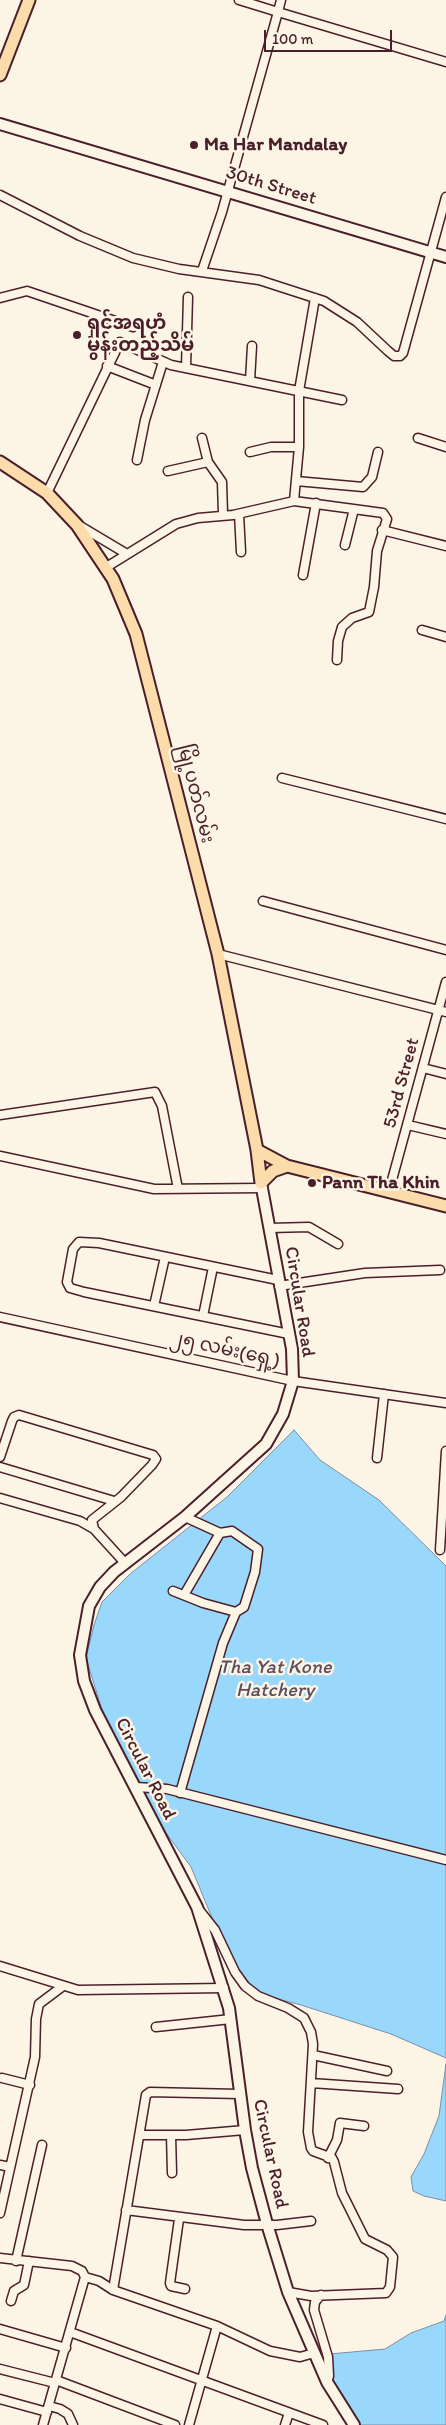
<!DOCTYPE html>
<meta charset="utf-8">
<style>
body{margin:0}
#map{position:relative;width:446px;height:2425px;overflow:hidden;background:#fcf5e5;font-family:Itim,sans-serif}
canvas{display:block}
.scale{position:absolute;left:264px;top:30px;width:128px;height:22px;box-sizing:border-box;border:2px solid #4a1f2b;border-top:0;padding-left:6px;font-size:15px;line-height:18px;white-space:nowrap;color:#4a1f2b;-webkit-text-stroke:4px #fcf5e5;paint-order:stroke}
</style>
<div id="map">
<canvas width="446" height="2425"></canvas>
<div class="scale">100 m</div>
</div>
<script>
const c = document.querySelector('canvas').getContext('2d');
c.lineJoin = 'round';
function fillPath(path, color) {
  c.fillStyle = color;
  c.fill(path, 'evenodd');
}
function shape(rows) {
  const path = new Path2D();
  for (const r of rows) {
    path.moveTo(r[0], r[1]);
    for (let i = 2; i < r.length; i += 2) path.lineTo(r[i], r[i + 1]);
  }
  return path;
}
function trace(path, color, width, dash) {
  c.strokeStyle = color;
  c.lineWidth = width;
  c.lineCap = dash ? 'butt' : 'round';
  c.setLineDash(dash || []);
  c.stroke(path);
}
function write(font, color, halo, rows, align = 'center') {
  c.font = font + ' Itim,"Noto Sans Myanmar",sans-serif';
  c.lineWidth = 5;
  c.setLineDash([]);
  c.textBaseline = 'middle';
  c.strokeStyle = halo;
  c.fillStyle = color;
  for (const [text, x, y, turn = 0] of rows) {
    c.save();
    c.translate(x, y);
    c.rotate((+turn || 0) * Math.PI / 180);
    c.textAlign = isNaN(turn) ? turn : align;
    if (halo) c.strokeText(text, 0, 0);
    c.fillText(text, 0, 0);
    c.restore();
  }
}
const water = shape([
 [294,1430,320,1460,379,1500,446,1566,446,2058,391,2034,301,2005,256,1993,242,1976,220,1937,191,1867,150,1811,123,1762,104,1716,86,1658,94,1625,102,1602,130,1574,227,1497,294,1430],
 [446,2064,446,2201,424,2196,413,2191,411,2177,424,2154,439,2116,446,2064],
 [446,2315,446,2425,354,2425,333,2395,330,2354,385,2349,411,2333,444,2321,446,2315]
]);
fillPath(water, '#9ad8fb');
trace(water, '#7a8ea8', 1);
const street = shape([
 [239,0,278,12,281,0],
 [0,195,80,236,133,258,179,269,259,280,324,301,357,322,388,351,394,356,400,356,403,353,446,197],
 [202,271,222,212,278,12,446,62],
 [0,298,27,291,133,327],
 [107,366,156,385],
 [186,367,188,297],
 [250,381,252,346],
 [202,438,208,462],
 [418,438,446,447],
 [250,452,271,447,299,447],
 [137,460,145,420,163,362],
 [168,471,208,462,222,482,223,514],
 [296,481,363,487,372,477,378,452],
 [47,493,120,342,171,365,342,400],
 [294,501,299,447,299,391,315,298],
 [239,514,241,552],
 [80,526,127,554],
 [382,530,446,546],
 [345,545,354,509],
 [105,568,176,524,198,518,233,515,294,501,383,513,387,519,377,551,374,587,369,612,352,618,342,627,338,641,337,660],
 [303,575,316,503],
 [422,630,446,637],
 [282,778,446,819],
 [263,901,446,950],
 [218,954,446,1012],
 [423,1068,446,1074],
 [0,1115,155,1092,162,1106,178,1189],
 [408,1125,446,1134],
 [0,1156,154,1189,262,1188],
 [389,1191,446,982],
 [270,1228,309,1227,338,1244],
 [278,1280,99,1243,79,1242,73,1249,67,1282,70,1288,84,1292,289,1334],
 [279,1286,365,1273,440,1270],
 [154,1306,165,1257],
 [203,1316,213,1267],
 [0,1317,293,1381,446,1403],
 [0,1457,12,1421,14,1417,19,1415,153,1455,156,1459,152,1465,121,1497,92,1520,94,1529],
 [377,1458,384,1394],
 [0,1467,114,1501],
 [0,1498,80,1521,94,1529,125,1563],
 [440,1550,446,1451],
 [173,1591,203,1603,236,1612,244,1607,255,1572,258,1549,232,1531,220,1533,185,1517],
 [184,1595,220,1533],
 [136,1787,167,1789,446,1860],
 [180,1793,223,1643,236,1612],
 [200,1911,215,1930,235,1972,245,1986,258,1996,288,2008,304,2018,311,2032,313,2044,308,2132,311,2148,313,2151,332,2158,334,2162,342,2193,365,2239,387,2250,393,2257,390,2287,386,2293,311,2296,288,2292],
 [0,1966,78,1990,224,1988],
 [156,2027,231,2019],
 [313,2055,387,2071],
 [2,2078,30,2085],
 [311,2083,398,2089],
 [140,2135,186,2135,245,2130],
 [171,2135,172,2173],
 [328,2158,337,2140,340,2123,364,2126],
 [0,2165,10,2167],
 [126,2210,244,2225,277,2225,311,2221],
 [0,2213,35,2057,36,2019,39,2004,63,1986],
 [179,2219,170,2283,171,2286,185,2289],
 [0,2258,72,2266,82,2271,85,2277,43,2425],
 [16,2261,42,2145],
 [85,2277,99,2281,113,2290,217,2326,270,2351,300,2357,314,2353],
 [113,2290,146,2095,150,2092,239,2094],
 [321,2295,315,2302,314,2310,328,2357,329,2376,327,2382],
 [11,2301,14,2291,24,2285,29,2261],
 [0,2329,66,2348],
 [70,2332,323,2425],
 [0,2369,55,2383],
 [56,2380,175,2425],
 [0,2399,47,2412],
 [49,2406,60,2409,68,2414,73,2425],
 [189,2425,217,2326],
 [285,2425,289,2413]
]);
const secondary = shape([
 [0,124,446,257],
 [261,1183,292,1349,293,1381,283,1414,266,1444,185,1517,114,1572,100,1587,89,1606,80,1655,84,1681,95,1710,197,1907,229,2008,245,2130,252,2168,267,2224,288,2292,327,2382,354,2425]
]);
const primary = shape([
 [0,75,29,0],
 [0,462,47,493,77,525,113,579,136,634,218,954,257,1150,261,1183],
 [257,1150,287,1166,446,1206],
 [261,1183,273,1171,287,1166]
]);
trace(street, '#4a1f2b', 11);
trace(secondary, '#4a1f2b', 14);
trace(primary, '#4a1f2b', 15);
trace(street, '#fcf5e5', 8);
trace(secondary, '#fcf5e5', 10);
trace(primary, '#fddcac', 11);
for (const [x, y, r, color] of [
 [194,145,5,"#4a1f2b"],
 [77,335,5,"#4a1f2b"],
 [312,1183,5,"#4a1f2b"]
]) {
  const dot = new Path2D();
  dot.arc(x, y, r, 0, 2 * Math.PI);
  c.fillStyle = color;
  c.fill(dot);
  trace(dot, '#fcf5e5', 2);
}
write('bold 19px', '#4a1f2b', '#fcf5e5', [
 ["Ma Har Mandalay",204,145],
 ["ရှင်အရဟံ",87,324],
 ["မွန်းတည့်သိမ်",87,346],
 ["Pann Tha Khin",322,1183]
], 'left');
write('19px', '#4a1f2b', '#fcf5e5', [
 ["30th Street",271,186,17],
 ["မြို့ပတ်လမ်း",195,794,76],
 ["53rd Street",402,1083,-75],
 ["Circular Road",299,1302,81],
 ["၂၅ လမ်း(ရှေ့)",225,1350,12],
 ["Circular Road",145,1769,63],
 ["Circular Road",270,2154,78]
]);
write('italic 20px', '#5e4d5f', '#fcf5e5', [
 ["Tha Yat Kone",275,1668],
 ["Hatchery",275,1691]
]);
</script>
